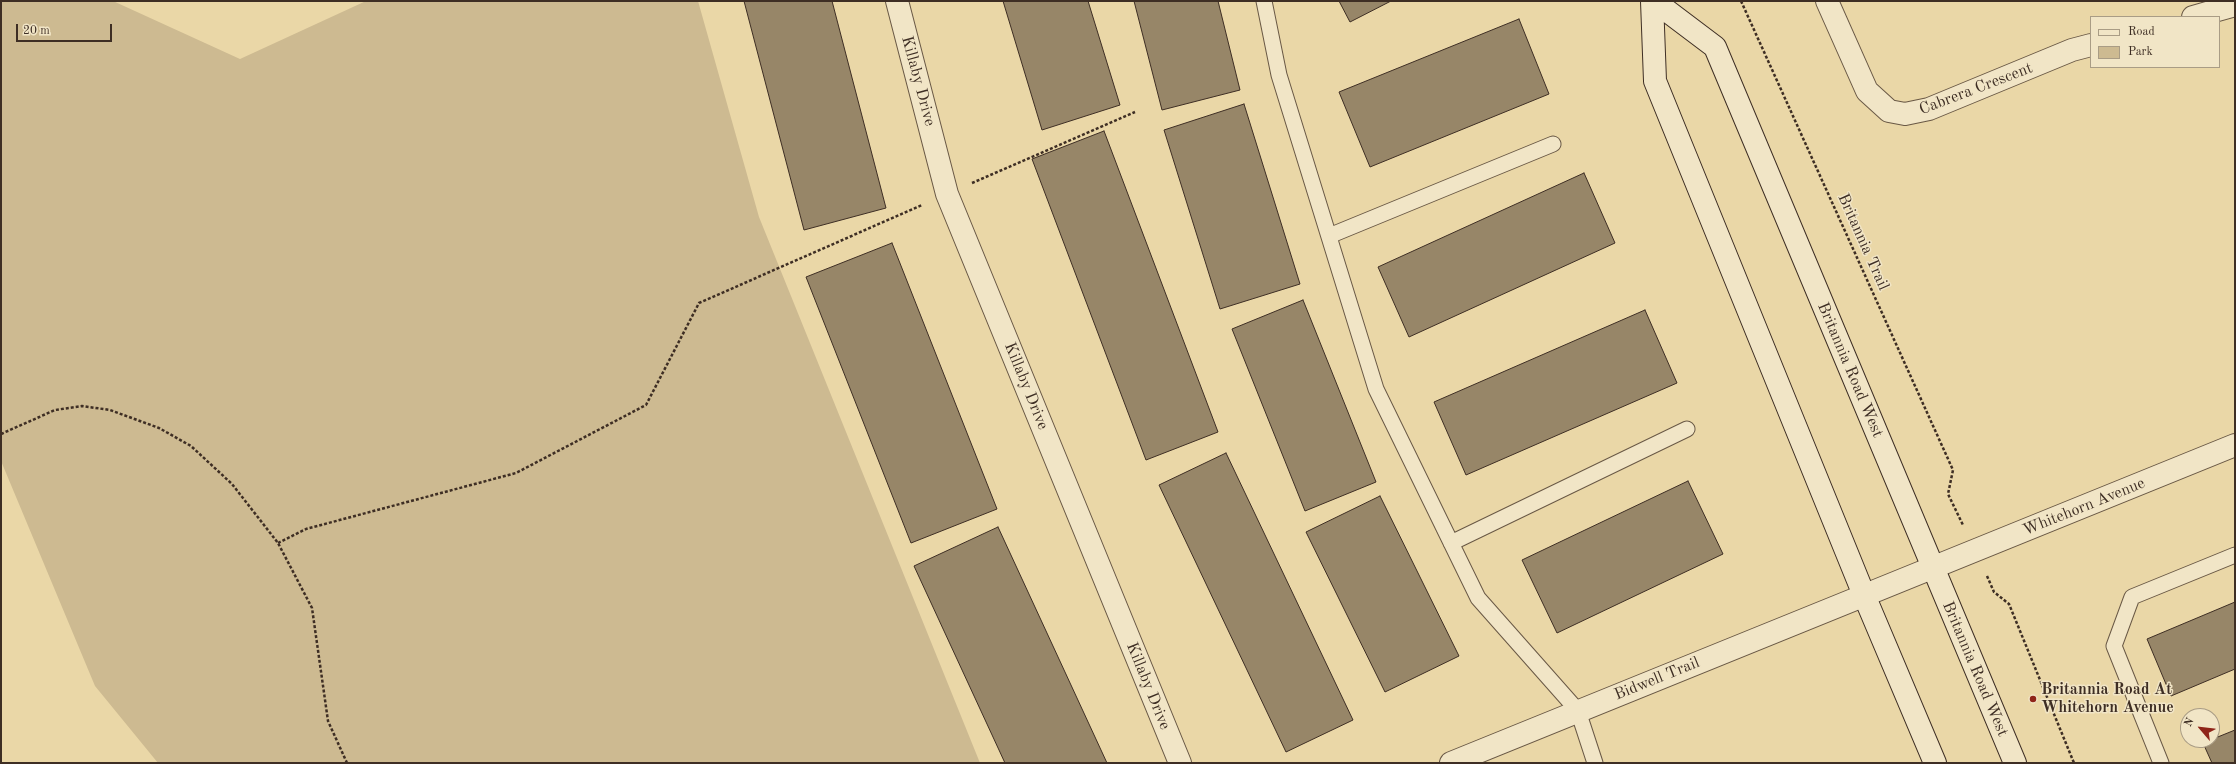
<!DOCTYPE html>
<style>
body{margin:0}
#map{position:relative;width:2236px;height:764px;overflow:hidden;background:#ead7a7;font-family:"Old Standard TT",serif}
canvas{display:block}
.frame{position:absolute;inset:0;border:2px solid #3e2e24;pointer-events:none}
.legend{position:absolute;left:2090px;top:16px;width:130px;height:52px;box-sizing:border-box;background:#f1e5c6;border:1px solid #a99c85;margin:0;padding:5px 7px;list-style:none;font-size:12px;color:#3e2e24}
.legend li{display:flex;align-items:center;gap:8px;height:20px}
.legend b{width:20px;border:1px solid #a99c85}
.north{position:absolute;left:2180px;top:708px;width:40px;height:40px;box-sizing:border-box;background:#f1e5c6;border:1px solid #a99c85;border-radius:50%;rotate:298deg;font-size:11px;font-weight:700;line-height:16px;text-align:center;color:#3e2e24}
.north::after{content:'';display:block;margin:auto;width:14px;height:18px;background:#8f2418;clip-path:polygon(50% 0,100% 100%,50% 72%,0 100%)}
.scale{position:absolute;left:16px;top:24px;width:96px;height:18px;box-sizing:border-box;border:2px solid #3e2e24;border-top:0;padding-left:5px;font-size:12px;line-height:14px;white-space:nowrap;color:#3e2e24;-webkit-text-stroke:3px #f1e5c6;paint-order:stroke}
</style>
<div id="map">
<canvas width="2236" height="764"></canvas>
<div class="frame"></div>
<ul class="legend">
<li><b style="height:5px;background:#f1e5c6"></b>Road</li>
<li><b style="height:11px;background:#cdba91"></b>Park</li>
</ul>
<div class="north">N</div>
<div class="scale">20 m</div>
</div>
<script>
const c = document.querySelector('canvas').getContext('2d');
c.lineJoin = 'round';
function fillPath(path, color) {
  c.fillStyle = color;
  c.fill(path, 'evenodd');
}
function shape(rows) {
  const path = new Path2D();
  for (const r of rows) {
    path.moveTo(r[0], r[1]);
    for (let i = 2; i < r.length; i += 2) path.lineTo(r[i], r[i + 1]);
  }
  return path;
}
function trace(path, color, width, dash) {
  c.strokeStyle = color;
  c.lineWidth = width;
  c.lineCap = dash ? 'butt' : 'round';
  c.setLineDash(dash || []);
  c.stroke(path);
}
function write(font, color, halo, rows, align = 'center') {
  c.font = font + ' "Old Standard TT",serif';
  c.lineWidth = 3;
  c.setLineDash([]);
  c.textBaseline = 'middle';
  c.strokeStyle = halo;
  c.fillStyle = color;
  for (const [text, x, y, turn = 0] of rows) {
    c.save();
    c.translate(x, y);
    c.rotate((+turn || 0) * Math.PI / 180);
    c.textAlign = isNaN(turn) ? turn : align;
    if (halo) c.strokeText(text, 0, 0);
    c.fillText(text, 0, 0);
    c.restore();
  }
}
fillPath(shape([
 [1,1,113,1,240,59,366,1,698,1,759,217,980,763,158,763,95,686,1,461]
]), '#cdba91');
const building = shape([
 [744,1,832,1,886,208,804,230,744,1],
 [1003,1,1088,1,1120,105,1042,130,1003,1],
 [1134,1,1218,1,1240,90,1162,110,1134,1],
 [1339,1,1391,1,1350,22,1339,1],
 [1519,19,1549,94,1370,167,1339,92,1519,19],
 [1244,104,1300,284,1220,309,1164,130,1244,104],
 [1104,131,1218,432,1146,460,1032,159,1104,131],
 [1584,173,1615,243,1409,337,1378,267,1584,173],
 [892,243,997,509,911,543,806,277,892,243],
 [1303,300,1376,482,1305,511,1232,329,1303,300],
 [1645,310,1677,383,1466,475,1434,402,1645,310],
 [1226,453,1353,720,1286,752,1159,485,1226,453],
 [1688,481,1723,554,1557,633,1522,560,1688,481],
 [1380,496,1459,656,1385,692,1306,532,1380,496],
 [998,527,1107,763,1005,763,914,566,998,527],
 [2235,602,2235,669,2171,696,2147,639,2235,602],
 [2235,730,2235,763,2212,763,2203,743,2235,730]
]);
fillPath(building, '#978668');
trace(building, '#3e2e24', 1);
const service = shape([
 [1264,1,1279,75,1376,389,1478,598,1578,711,1595,763],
 [1329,236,1553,144],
 [1451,543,1687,429],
 [2161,763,2114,646,2132,597,2235,555]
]);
const minor = shape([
 [897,1,947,194,1180,763],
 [1827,1,1867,91,1889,111,1905,114,1929,109,2072,50,2091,45],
 [2193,17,2235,5]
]);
const tertiary = shape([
 [1451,763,2235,445]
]);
const secondary = shape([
 [1652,1,1655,81,1864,595,1935,763],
 [1654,1,1715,47,2015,763]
]);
trace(service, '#695845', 17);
trace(minor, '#695845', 24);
trace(tertiary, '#695845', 24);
trace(secondary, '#3e2e24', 24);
trace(shape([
 [1741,1,1953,470,1948,494,1963,525],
 [972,183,1135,112],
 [1,434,55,410,82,406,110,410,159,428,191,446,232,484,278,543,312,608,328,721,347,763],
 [278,543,306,529,516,473,646,405,699,303,922,205],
 [1987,576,1994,592,2009,604,2074,763]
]), '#3e2e24', 2.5, [3, 2]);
trace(service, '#f1e5c6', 15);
trace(minor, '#f1e5c6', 22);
trace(tertiary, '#f1e5c6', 22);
trace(secondary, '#f1e5c6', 22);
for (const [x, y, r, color] of [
 [2033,699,4,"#8f2418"]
]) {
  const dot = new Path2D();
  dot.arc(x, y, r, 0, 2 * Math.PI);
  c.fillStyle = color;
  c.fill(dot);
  trace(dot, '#f1e5c6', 1.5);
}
write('16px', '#3e2e24', '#f1e5c6', [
 ["Killaby Drive",918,81,75],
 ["Cabrera Crescent",1976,89,-21],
 ["Britannia Trail",1863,242,66],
 ["Britannia Road West",1850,370,67],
 ["Killaby Drive",1026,386,68],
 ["Whitehorn Avenue",2084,507,-22],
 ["Britannia Road West",1975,669,67],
 ["Bidwell Trail",1657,679,-22],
 ["Killaby Drive",1148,686,68]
]);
write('bold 16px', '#3e2e24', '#f1e5c6', [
 ["Britannia Road At",2041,690],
 ["Whitehorn Avenue",2041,708]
], 'left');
</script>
